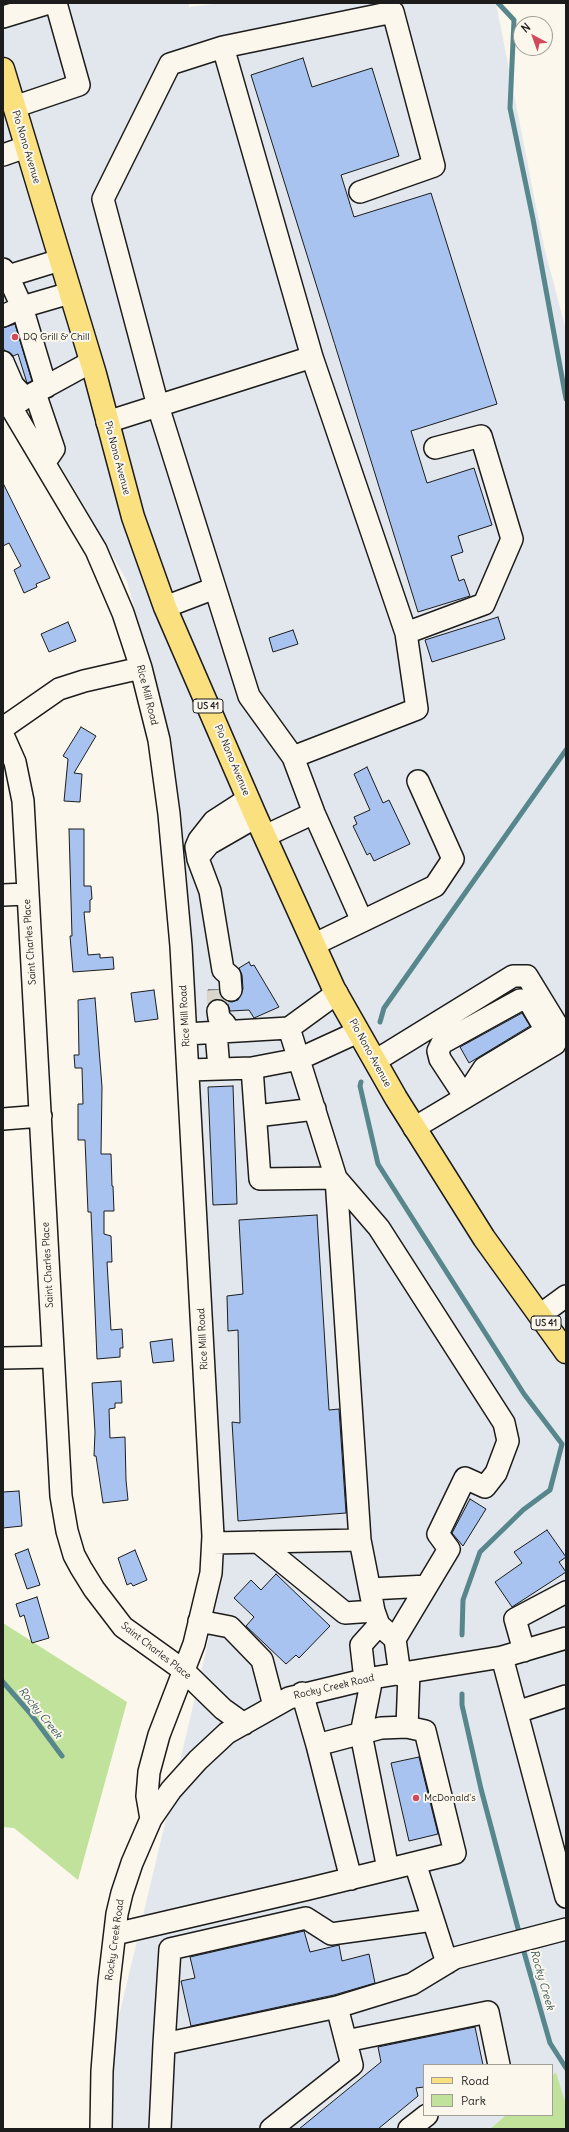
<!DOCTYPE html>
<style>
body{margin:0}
#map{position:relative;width:569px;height:2132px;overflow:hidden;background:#fbf7ec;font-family:Delius,sans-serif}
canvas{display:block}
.frame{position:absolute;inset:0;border:4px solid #1c1c1c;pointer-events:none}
.legend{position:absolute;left:423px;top:2064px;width:130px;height:52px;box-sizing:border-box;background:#fbf7ec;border:1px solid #a29f99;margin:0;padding:5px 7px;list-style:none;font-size:12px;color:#1c1c1c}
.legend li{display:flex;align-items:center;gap:8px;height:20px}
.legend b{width:20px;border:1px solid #a29f99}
.north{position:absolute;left:513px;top:16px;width:40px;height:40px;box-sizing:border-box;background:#fbf7ec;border:1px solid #a29f99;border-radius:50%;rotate:319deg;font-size:11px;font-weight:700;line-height:16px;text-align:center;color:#1c1c1c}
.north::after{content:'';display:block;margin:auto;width:14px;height:18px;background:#d1495b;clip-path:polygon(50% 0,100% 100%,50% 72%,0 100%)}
</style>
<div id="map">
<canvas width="569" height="2132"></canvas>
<div class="frame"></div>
<ul class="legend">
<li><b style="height:5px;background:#fbe080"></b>Road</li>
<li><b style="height:11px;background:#c0e29b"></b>Park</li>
</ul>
<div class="north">N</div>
</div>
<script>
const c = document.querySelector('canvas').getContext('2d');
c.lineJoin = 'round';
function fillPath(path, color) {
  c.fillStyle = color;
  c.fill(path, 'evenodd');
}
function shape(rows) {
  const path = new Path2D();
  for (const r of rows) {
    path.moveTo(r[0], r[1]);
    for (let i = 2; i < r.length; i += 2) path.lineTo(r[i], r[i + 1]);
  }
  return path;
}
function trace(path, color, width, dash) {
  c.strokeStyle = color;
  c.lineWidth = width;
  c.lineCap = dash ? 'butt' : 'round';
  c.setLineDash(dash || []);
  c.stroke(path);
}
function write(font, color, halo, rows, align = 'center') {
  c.font = font + ' Delius,sans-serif';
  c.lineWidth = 4;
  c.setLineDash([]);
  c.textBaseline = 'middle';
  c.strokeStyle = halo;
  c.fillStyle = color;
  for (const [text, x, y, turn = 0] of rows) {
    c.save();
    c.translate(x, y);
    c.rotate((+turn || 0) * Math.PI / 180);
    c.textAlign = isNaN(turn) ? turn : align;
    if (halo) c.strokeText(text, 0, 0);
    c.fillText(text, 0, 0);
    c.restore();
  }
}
fillPath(shape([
 [3,3,189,3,189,7,221,3,496,3,544,247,566,330,566,2105,556,2072,552,2076,552,2065,424,2065,424,2115,506,2115,490,2129,92,2129,204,1660,224,1563,197,1099,171,744,127,581,75,490,3,370]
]), '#e2e7ed');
fillPath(shape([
 [3,1623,127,1702,78,1880,14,1828,3,1827],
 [556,2072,566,2105,566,2129,490,2129,506,2115,552,2115,552,2076]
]), '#c0e29b');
trace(shape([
 [498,3,514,20,510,108,533,219,566,399],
 [380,1022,384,1008,566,750],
 [361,1082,360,1086,378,1164,524,1394,562,1444,550,1490,523,1510,480,1552,463,1600,462,1635],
 [3,1682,30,1713,62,1756],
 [462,1694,462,1705,481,1789,520,1936],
 [522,1945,550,2043,566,2068]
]), '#57878c', 5);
const building = shape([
 [303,58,312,87,372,68,399,156,341,175,354,217,431,193,497,404,411,431,427,483,474,468,492,525,458,536,463,552,451,556,459,581,464,579,470,596,418,612,251,75,303,58],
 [15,324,32,381,27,383,18,354,13,356,4,350,3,346,3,328,15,324],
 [3,483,50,578,36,584,37,587,24,593,14,570,21,566,9,543,3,546,3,483],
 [498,617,505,639,432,662,425,640,498,617],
 [68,622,76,641,49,652,41,634,68,622],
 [293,630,298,644,273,652,269,638,293,630],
 [81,727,96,736,74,773,82,774,80,802,64,801,68,759,63,756,81,727],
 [367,767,383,803,389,800,410,844,374,861,370,853,367,855,353,826,357,824,354,817,370,810,354,774,367,767],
 [69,829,84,829,84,886,91,886,92,899,90,900,90,912,84,912,88,955,100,954,100,958,113,957,114,969,73,972,70,936,72,936,69,829],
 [249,962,251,966,254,965,279,1007,254,1018,249,1010,230,1011,228,1004,222,1000,216,999,209,1004,208,990,219,990,221,996,226,1001,232,1002,238,1000,243,989,242,975,239,968,249,962],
 [154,990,158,1019,135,1022,131,993,154,990],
 [95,998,102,1087,101,1154,111,1154,112,1186,113,1186,114,1211,104,1211,104,1234,111,1236,112,1262,107,1262,111,1330,122,1329,123,1348,120,1348,120,1357,97,1359,91,1212,88,1212,85,1140,78,1140,78,1104,83,1104,82,1068,75,1068,74,1055,79,1055,78,1000,95,998],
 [522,1013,530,1026,469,1063,460,1047,522,1013],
 [233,1086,237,1204,213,1205,208,1087,233,1086],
 [317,1215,329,1410,339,1409,346,1513,238,1521,232,1422,240,1423,238,1330,228,1331,227,1296,243,1294,239,1220,317,1215],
 [172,1339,174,1361,153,1363,150,1342,172,1339],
 [121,1381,122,1403,115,1403,115,1408,109,1409,110,1438,125,1437,126,1480,128,1500,103,1503,96,1456,94,1456,95,1432,92,1383,121,1381],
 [19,1491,22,1526,3,1528,3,1492,19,1491],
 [470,1499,486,1509,463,1546,452,1533,470,1499],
 [547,1530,566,1557,559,1562,566,1572,512,1607,495,1582,522,1563,514,1552,547,1530],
 [28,1549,40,1585,27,1589,15,1554,28,1549],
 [135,1550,147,1580,133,1586,131,1583,127,1585,118,1558,135,1550],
 [276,1574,330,1626,299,1658,296,1655,286,1664,246,1626,254,1617,234,1598,251,1580,261,1590,276,1574],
 [37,1597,49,1638,32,1643,24,1615,20,1617,16,1604,37,1597],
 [419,1757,438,1834,409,1841,391,1763,419,1757],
 [304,1931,310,1952,339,1945,342,1961,369,1954,375,1983,334,1995,191,2026,181,1981,195,1978,190,1957,304,1931],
 [475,2027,483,2065,424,2065,424,2087,416,2088,418,2096,378,2129,299,2129,381,2062,378,2047,475,2027]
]);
fillPath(building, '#a8c3f0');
trace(building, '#1c1c1c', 1);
trace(shape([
 [217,990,218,1011]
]), '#dad6cd', 21, [21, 10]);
const minor = shape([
 [3,17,49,3],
 [223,47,170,64,103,199,158,406,249,696,293,757],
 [14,107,79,85,56,3],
 [3,155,26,147],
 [360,192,434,166,393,12,223,47,312,357,406,633],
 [3,269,8,276,60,260],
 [3,279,8,276,22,307,70,293],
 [3,316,22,307,46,387],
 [3,362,13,385,25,398,19,402],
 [35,393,54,449,45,462],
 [3,394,96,550,123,613,141,668,159,740,169,814,181,946,213,1536,211,1573,194,1644,159,1735,149,1772,147,1796,151,1819],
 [25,398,91,362],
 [107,422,312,357],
 [165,607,215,588],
 [3,728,59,689,84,681,141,668],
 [3,735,15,762,23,801,61,1496,67,1531,74,1555,81,1568,94,1589,123,1627,183,1670,223,1709,244,1724],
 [265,836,314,813],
 [200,855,209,844,256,817],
 [3,895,27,894],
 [362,921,314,813,293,757,417,709,406,633,484,604,512,539,481,436,435,448],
 [315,944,435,886,453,859,418,781],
 [231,990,230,976,223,970,210,891,198,859,196,847,199,840,214,821,248,799],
 [520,1000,529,1001,544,1027,539,1035,484,1068,465,1097,440,1059,438,1051,442,1043,520,1000],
 [218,1011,219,1018,225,1024,225,1031],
 [289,1028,336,1178,360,1540,374,1611,379,1625],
 [216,1032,219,1069],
 [186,1034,289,1028,337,993],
 [375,1061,513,976,527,976,560,1030,555,1044,414,1128],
 [252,1068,260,1179,336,1178,379,1228,504,1423,508,1441,496,1473,485,1487,465,1478,438,1534,449,1549,395,1639],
 [189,1070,252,1068,299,1059,358,1032],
 [256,1116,315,1109],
 [3,1119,41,1116],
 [540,1315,566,1296],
 [3,1358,53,1357],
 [258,1542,345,1613,374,1611],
 [213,1543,360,1540],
 [370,1589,427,1586],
 [199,1621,230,1627,262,1660,274,1706],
 [524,1651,515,1619,566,1592],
 [502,1657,566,1897],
 [372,1678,361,1734,388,1869],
 [365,1680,361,1645,379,1625,395,1639,400,1675],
 [517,1712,566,1696],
 [407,1727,409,1673],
 [317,1745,351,1879],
 [415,1863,447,1963],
 [115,1934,308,1889,455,1853,425,1731,407,1727,381,1728,317,1745,302,1693],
 [337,2007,164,2044,170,1949,306,1918,331,1934,433,1920],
 [346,2041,488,2012,499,2065],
 [101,2129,102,2071,109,1982,117,1914,122,1893,132,1863,151,1819,171,1790,198,1760,227,1733,289,1698,372,1678,502,1657,566,1638],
 [160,2129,164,2044],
 [271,2129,352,2065,337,2007,412,1984,455,1958,566,1929],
 [409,2129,427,2115]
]);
const major = shape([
 [3,69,95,374,133,517,165,607,256,817,334,989,396,1098,484,1238,566,1352]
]);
trace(minor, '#1c1c1c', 24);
trace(major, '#1c1c1c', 25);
trace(minor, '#fbf7ec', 21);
trace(major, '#fbe080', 22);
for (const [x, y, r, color] of [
 [15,337,4,"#d1495b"],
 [416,1798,4,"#d1495b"]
]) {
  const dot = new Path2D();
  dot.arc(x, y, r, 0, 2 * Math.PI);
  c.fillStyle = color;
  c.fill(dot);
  trace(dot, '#fbf7ec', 1.5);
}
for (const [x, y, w] of [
 [208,706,30],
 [546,1323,30]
]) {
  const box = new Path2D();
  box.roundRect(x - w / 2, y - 7, w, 14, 3);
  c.fillStyle = '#fbf7ec';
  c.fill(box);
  trace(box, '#1c1c1c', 1);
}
write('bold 9px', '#1c1c1c', null, [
 ["US 41",208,706],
 ["US 41",546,1323]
]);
write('10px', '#1c1c1c', '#fbf7ec', [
 ["Pio Nono Avenue",26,147,73],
 ["Pio Nono Avenue",117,458,75],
 ["Rice Mill Road",147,695,76],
 ["Pio Nono Avenue",232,760,67],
 ["Saint Charles Place",30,942,-94],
 ["Rice Mill Road",185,1016,-93],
 ["Pio Nono Avenue",370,1053,61],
 ["Saint Charles Place",48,1265,-93],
 ["Rice Mill Road",203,1339,-93],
 ["Saint Charles Place",156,1651,38],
 ["Rocky Creek Road",334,1687,-13],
 ["Rocky Creek Road",115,1940,-82]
]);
write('10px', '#1c1c1c', '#fbf7ec', [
 ["DQ Grill & Chill",23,337],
 ["McDonald's",424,1798]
], 'left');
write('italic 11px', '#3e5b5d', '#fbf7ec', [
 ["Rocky Creek",40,1713,51],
 ["Rocky Creek",542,1980,74]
]);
</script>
